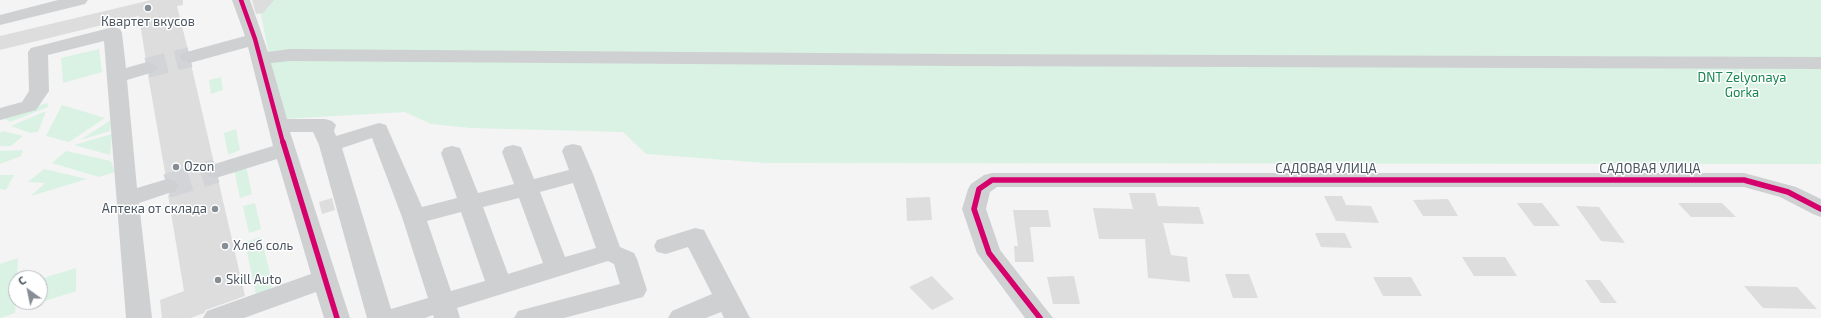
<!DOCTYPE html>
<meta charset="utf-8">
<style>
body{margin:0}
#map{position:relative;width:1821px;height:318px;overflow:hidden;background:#f4f4f4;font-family:"Exo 2",sans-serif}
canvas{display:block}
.north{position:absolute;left:8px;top:270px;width:40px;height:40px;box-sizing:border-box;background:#fff;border:1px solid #b7bbc0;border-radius:50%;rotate:327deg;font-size:11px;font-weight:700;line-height:16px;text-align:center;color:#4a5661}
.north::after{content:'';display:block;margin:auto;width:14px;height:18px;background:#868d94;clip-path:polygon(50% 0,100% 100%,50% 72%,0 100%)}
</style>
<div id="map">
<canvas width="1821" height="318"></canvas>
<div class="north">С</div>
</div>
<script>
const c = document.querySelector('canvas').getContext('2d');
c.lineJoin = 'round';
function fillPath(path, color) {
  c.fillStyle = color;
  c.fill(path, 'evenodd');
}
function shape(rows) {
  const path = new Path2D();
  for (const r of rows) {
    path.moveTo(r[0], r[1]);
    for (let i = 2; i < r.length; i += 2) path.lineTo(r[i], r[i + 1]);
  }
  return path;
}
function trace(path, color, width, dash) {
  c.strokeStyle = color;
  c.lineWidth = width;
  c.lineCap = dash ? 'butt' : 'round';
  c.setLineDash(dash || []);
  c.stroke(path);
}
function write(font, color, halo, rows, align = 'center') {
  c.font = font + ' "Exo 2",sans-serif';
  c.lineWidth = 3;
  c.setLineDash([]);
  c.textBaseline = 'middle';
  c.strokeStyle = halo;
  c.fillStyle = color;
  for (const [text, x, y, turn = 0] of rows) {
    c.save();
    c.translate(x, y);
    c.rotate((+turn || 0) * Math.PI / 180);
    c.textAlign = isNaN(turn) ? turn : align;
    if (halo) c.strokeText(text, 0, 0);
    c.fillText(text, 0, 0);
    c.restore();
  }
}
fillPath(shape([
 [258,0,1821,0,1821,164,766,163,646,154,623,132,471,128,431,124,405,112,282,119],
 [99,49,102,72,63,83,61,58],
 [221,77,223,90,211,94,209,80],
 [48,103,48,107,10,122,4,119,0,120,0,115],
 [62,105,105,118,69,142,46,136],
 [46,111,38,132,30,133,11,126],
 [111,120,110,131,80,140],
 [236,129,240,150,228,155,224,133],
 [3,131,23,136,11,146,0,146,0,133],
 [112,134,110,155,74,145],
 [23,150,21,156,0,164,0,151],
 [66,151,111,161,115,172,99,177,52,163],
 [246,166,252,194,240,198,234,169],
 [44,169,87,179,31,196,45,183,28,182],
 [0,175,14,175,6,190,0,189],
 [255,203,261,229,249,233,243,206],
 [261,237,273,286,268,290,256,295,245,242],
 [18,258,15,313,0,318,0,264],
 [76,268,76,291,27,307,27,302,40,302,40,279]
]), '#d9f2e3');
fillPath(shape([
 [151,0,183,0,183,5,177,6,188,50,182,52,178,57,183,62,191,64,214,163,207,165,204,172,208,177,218,179,245,296,206,310,204,313,191,318,162,318,160,300,184,291,168,195,176,192,179,185,175,180,166,178,148,75,155,73,158,68,154,63,146,61,139,16,0,50,0,36],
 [252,0,274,0,263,13,256,14],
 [1129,193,1155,193,1158,206,1199,207,1204,224,1163,223,1171,255,1187,257,1190,282,1148,278,1145,239,1099,239,1093,208,1133,209],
 [1324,196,1342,196,1346,205,1371,206,1379,223,1336,221],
 [930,197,932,220,907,221,906,198],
 [332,198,335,210,322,214,319,202],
 [1448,199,1458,216,1423,216,1413,200],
 [1517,203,1542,203,1560,226,1534,226],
 [1678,203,1722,203,1736,217,1691,217],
 [1576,206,1599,207,1625,243,1601,241],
 [1013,210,1048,210,1051,227,1030,227,1034,262,1015,262,1014,246,1018,246],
 [1315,233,1345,233,1352,248,1321,247],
 [1462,257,1505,257,1517,276,1474,276],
 [1225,274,1249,274,1258,298,1233,298],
 [932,276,954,299,932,310,909,287],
 [1074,276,1080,304,1053,304,1047,277],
 [1373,277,1411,277,1422,296,1383,296],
 [1585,280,1600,280,1617,303,1601,303],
 [1744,286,1797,287,1817,309,1763,308]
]), '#ddddde');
trace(shape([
 [147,68,190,57]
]), '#d2d4d7', 20, [20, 10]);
trace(shape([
 [167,186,216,171]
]), '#d2d4d7', 24, [24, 12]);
fillPath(shape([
 [58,0,88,0,85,4,0,25,0,15,58,0],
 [232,0,250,0,268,52,290,49,953,54,1821,57,1821,69,953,66,290,61,271,63,287,119,325,119,332,121,336,125,334,131,336,136,379,123,386,125,422,207,457,198,441,153,444,148,452,146,460,148,478,193,514,184,502,152,505,147,513,145,521,147,534,179,569,170,562,151,565,146,573,144,581,146,593,174,620,247,634,253,637,259,647,290,643,297,564,318,514,318,518,311,620,284,614,264,608,261,457,308,460,318,434,318,433,315,425,318,367,318,319,145,313,132,290,132,350,318,324,318,316,292,244,318,203,318,207,311,311,274,277,159,216,178,208,176,205,171,208,166,273,146,248,47,190,63,183,61,180,57,183,53,245,36,232,0],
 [372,138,402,217,428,298,391,309,342,148,372,138],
 [573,183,596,248,565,257,540,192,573,183],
 [519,198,543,263,508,274,483,207,519,198],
 [461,212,485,281,451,291,427,221,461,212],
 [113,27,120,29,122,33,126,68,147,62,154,64,157,68,154,72,127,80,137,188,167,179,175,181,178,186,175,191,139,203,152,318,126,318,104,41,48,55,49,91,36,110,0,120,0,108,22,102,29,91,28,52,31,48,113,27],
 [992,173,1744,173,1796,187,1821,199,1821,217,1813,214,1780,197,1744,187,997,187,990,192,986,209,1000,250,1053,318,1025,318,977,253,962,209,968,189,971,184,984,175,992,173],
 [695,228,704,230,707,236,750,318,724,318,721,312,706,318,668,318,672,311,712,294,688,247,666,254,657,252,654,246,657,240,695,228]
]), '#ced0d2');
trace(shape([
 [241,0,255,39,283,143]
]), '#d6006c', 4.5);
trace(shape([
 [283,142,337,318],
 [1040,318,989,253,974,209,979,189,992,180,1744,180,1788,192,1821,209]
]), '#d6006c', 5.5);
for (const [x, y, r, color] of [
 [148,8,4,"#868d94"],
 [176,167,4,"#868d94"],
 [215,209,4,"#868d94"],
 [225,246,4,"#868d94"],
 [218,280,4,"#868d94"]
]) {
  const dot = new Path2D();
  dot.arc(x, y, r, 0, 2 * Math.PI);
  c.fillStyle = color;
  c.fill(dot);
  trace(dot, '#fff', 1.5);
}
write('13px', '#4a5661', '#fff', [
 ["Квартет вкусов",148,22,"center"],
 ["Ozon",184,167],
 ["Аптека от склада",207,209,"right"],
 ["Хлеб соль",233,246],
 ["Skill Auto",226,280]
], 'left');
write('13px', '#17864f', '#fff', [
 ["DNT Zelyonaya",1742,78],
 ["Gorka",1742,93]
]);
write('13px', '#4a5661', '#fff', [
 ["САДОВАЯ УЛИЦА",1326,169],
 ["САДОВАЯ УЛИЦА",1650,169]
]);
</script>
